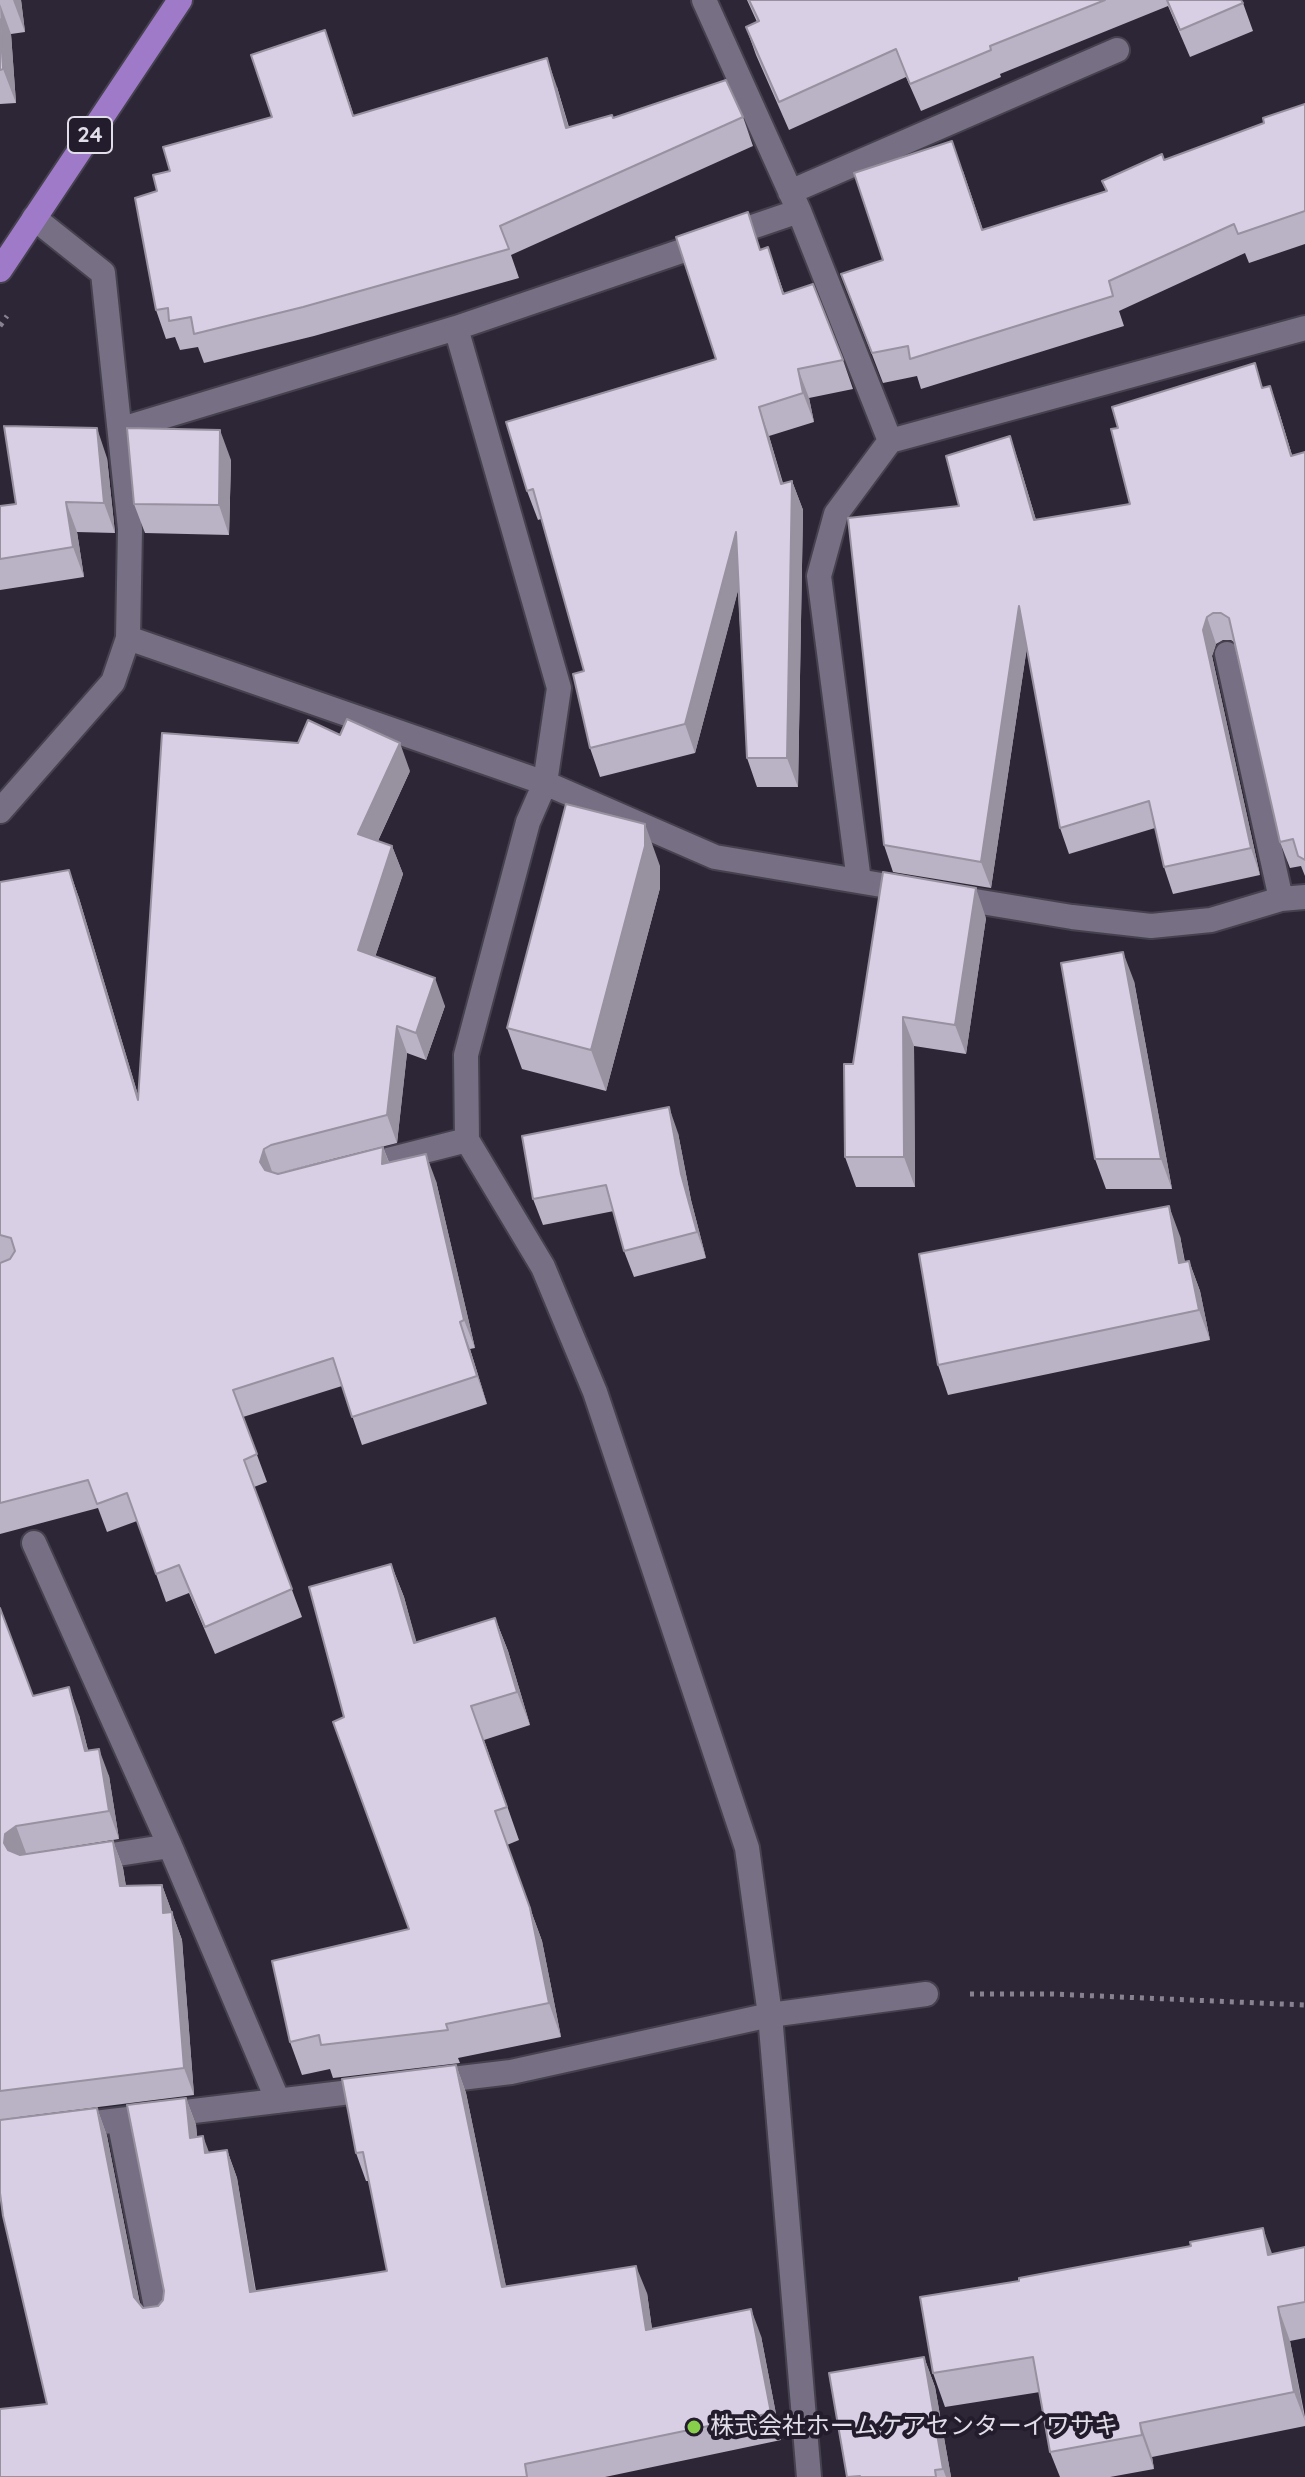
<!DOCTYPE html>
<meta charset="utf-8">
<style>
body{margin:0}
canvas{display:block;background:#2d2636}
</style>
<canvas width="1305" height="2477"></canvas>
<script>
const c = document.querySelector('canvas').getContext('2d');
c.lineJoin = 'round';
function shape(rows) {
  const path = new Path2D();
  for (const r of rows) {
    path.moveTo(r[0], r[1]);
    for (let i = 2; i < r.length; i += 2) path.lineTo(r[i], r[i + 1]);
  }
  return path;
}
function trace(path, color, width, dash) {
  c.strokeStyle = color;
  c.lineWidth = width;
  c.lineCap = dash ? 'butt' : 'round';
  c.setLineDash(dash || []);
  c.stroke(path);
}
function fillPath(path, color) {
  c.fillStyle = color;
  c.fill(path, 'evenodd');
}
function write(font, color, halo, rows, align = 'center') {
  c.font = font + ' Quicksand,"Noto Sans JP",sans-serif';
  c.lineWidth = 8;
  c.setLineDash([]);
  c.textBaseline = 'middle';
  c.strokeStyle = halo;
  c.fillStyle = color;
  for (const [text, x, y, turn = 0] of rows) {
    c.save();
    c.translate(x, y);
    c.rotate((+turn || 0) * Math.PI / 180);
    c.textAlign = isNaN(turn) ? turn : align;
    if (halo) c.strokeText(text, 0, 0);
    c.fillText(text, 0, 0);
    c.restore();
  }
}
const minor = shape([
 [790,192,1117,50],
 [799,211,890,441],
 [456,328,559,688,545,783,528,822,466,1055,467,1140,543,1267,595,1392,747,1848,770,2015,809,2477],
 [122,429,456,328,799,211,704,0],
 [128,638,545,783,715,857,911,890],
 [1227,654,1281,899],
 [0,811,113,682,128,638,130,529,103,273,34,218],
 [859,881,819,576,836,514,890,441,1305,328],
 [951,897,1072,917,1151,926,1211,920,1281,899,1305,897],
 [357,1168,467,1140],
 [34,1543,170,1846,278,2101],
 [86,1859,170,1846],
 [427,2082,511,2072,770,2015,926,1994],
 [119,2120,159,2322],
 [70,2126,375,2089]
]);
const major = shape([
 [0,270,180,0]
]);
trace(minor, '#46414f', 28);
trace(major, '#46414f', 28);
trace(shape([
 [0,326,7,316],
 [970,1994,1052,1994,1305,2005]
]), '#888290', 5, [4, 6]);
trace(minor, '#776f83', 24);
trace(major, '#9f7ac9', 24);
fillPath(shape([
 [0,0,21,0,25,32,11,34,16,103,0,104],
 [747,0,1241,0,1243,3,1253,31,1190,57,1168,6,1000,74,1001,77,921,111,906,77,789,130,756,55,746,27,757,22],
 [325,30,354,116,557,87,569,127,613,118,743,117,753,146,511,255,519,278,314,336,204,363,198,347,180,350,175,337,166,339,156,310,157,191,170,171,272,117],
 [1305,104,1305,244,1249,263,1245,253,1119,311,1124,326,921,389,917,376,883,383,841,274,883,260,963,171,983,230,1106,191,1102,181,1164,160,1264,123],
 [768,247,784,293,843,360,853,389,809,398,814,422,769,436,783,483,792,481,803,510,798,787,757,787,747,758,738,590,695,753,600,777,590,748,584,671,541,519,538,520,527,491,716,359,761,249],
 [1264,387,1279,412,1292,455,1305,452,1305,876,1301,866,1290,868,1280,842,1234,642,1231,640,1223,640,1216,644,1212,656,1260,875,1173,894,1164,867,1155,828,1069,854,1060,828,1027,647,991,888,893,872,884,845,959,506,1019,463,1036,520,1130,504],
 [107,458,115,533,77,532,84,577,0,590,0,506,16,504],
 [231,460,229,535,145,533,134,504],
 [410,771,378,841,392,846,403,874,375,957,445,1006,426,1060,407,1053,397,1143,281,1172,383,1147,389,1162,436,1181,475,1348,470,1349,487,1404,362,1445,342,1386,243,1417,267,1482,254,1487,302,1617,215,1654,189,1593,166,1602,137,1521,107,1532,98,1508,0,1534,0,882,69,870,79,898,138,1095],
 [660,866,660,888,606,1091,522,1069,507,1028],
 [986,918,966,1054,914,1046,915,1187,856,1187,845,1157,853,1064],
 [1134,981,1172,1189,1106,1189,1095,1159],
 [678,1133,691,1200,706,1258,634,1277,624,1251,614,1211,543,1225,533,1199],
 [1180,1236,1185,1262,1189,1261,1200,1291,1210,1340,948,1395,938,1365],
 [391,1564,404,1597,416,1642,495,1618,508,1651,530,1725,484,1740,519,1840,507,1845,542,1941,561,2037,458,2058,460,2063,333,2078,330,2069,302,2075,290,2042,409,1929,344,1717],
 [0,1608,33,1696,79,1715,88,1750,109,1776,119,1839,25,1854,113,1841,123,1868,126,1886,162,1885,182,1940,194,2095,3,2119,97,2108,107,2136,140,2304,143,2308,158,2306,163,2300,186,2098,196,2125,197,2137,209,2153,227,2150,237,2178,256,2291,387,2271,369,2181,366,2181,356,2153,456,2065,466,2093,506,2287,647,2293,652,2329,761,2336,781,2440,605,2477,0,2477,47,2404,0,2193],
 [1305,2247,1305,2338,1290,2341,1305,2417,1305,2426,1152,2457,1154,2469,1110,2477,1060,2477,1050,2452,1040,2392,945,2407,933,2373,1272,2254],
 [924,2357,935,2387,951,2477,847,2477]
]), '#bab2c5');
fillPath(shape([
 [13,0,21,0,25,32],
 [0,4,11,34,16,103,3,69],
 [547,58,557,87,577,157,566,128],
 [798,369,809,398,814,422,803,393],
 [1270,386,1279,412,1300,482,1291,456],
 [759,407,769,436,791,513,781,484],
 [97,428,107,458,115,533,104,503],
 [220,430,231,460,229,535,219,505],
 [1010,436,1019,463,1044,547,1034,520],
 [792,481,803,510,798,787,787,758],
 [66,502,77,532,84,577,73,547],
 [736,532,746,561,695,753,685,724],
 [1019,606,1029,633,991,888,981,862],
 [1207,617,1216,644,1212,656,1260,875,1251,848,1203,630],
 [400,743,410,771,368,862,358,834],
 [645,824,660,866,660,888,606,1091,591,1050],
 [392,846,403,874,368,978,358,950],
 [69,870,79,898,148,1128,138,1100],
 [976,888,986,918,966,1054,955,1025],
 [1123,952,1134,981,1172,1189,1161,1159],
 [435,978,445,1006,426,1060,416,1033],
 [903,1017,914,1046,915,1187,904,1157],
 [397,1026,407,1053,397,1143,387,1115],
 [669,1107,678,1133,691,1200,706,1258,697,1232,681,1174],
 [383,1147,393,1174,382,1164],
 [264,1149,274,1177,270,1190,260,1162],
 [426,1154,436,1181,475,1348,464,1320],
 [1169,1206,1180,1236,1190,1293,1179,1263],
 [1189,1261,1200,1291,1210,1340,1199,1310],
 [460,1322,470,1349,487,1404,477,1376],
 [391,1564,404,1597,426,1676,414,1643],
 [495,1618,508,1651,530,1725,517,1692],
 [69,1687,79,1715,95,1778,85,1751],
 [99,1749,109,1776,119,1839,109,1811],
 [16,1826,26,1853,15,1862,4,1843,5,1834],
 [113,1841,123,1868,130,1914,120,1886],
 [507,1845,542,1941,561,2037,549,2003],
 [162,1885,182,1940,194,2095,184,2068,163,1913],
 [456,2065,466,2093,512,2315,502,2287],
 [186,2098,196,2125,200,2165,190,2138],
 [97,2108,107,2136,144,2325,134,2297],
 [203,2136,213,2163,205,2153],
 [227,2150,237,2178,260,2320,250,2292],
 [1263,2228,1275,2262,1268,2255],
 [636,2266,647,2293,656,2358,646,2330],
 [1278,2307,1290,2341,1305,2421,1294,2392],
 [751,2309,761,2336,781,2440,771,2413],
 [924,2357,935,2387,951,2477,946,2477,943,2469],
 [1140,2423,1152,2457,1154,2469,1142,2435]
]), '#9791a0');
const building = shape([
 [749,0,1105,0,990,46,991,50,910,84,896,49,779,102,746,27,759,21,749,0],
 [1167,0,1241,0,1243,3,1180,30,1167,0],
 [0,19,3,69,0,70,0,19],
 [325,30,353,116,547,58,566,128,612,115,613,118,726,80,743,117,500,226,509,249,303,307,194,334,191,317,169,321,168,308,156,310,135,198,157,191,153,175,170,171,163,147,272,117,251,55,325,30],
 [1305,104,1305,211,1238,234,1234,224,1109,281,1113,296,910,359,908,346,872,353,841,274,883,260,854,173,952,141,982,230,1107,191,1102,181,1162,154,1164,160,1264,123,1263,118,1305,104],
 [748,212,760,250,768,247,783,294,813,284,843,360,798,369,803,393,759,407,781,484,792,481,787,758,747,758,736,532,685,724,590,748,573,674,584,671,533,489,527,491,506,422,716,359,676,237,748,212],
 [1255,363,1262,388,1270,386,1291,456,1305,452,1305,860,1298,856,1293,839,1280,842,1229,618,1221,613,1213,613,1207,617,1203,630,1251,848,1164,867,1149,801,1060,828,1019,606,981,862,884,845,848,518,959,506,946,456,1010,436,1034,520,1130,504,1111,429,1118,428,1112,407,1255,363],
 [4,426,97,428,104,503,66,502,73,547,0,559,0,506,16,504,4,426],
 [127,428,220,430,219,505,134,504,127,428],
 [347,719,400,743,358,834,392,846,358,950,435,978,416,1033,397,1026,387,1115,271,1145,264,1149,260,1162,265,1170,278,1174,383,1147,382,1164,426,1154,464,1320,460,1322,477,1376,352,1417,333,1358,233,1390,257,1454,244,1460,292,1589,205,1627,179,1565,156,1574,127,1493,97,1504,88,1480,0,1503,0,1263,10,1259,15,1251,11,1238,0,1235,0,882,69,870,138,1100,162,733,298,743,308,720,340,735,347,719],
 [566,804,645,824,645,846,591,1050,507,1028,566,804],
 [883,872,976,888,955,1025,903,1017,904,1157,845,1157,844,1064,853,1064,883,872],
 [1123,952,1161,1159,1095,1159,1061,963,1123,952],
 [669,1107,681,1174,697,1232,624,1251,606,1185,533,1199,522,1136,669,1107],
 [1169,1206,1179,1263,1189,1261,1199,1310,938,1365,919,1254,1169,1206],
 [391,1564,414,1643,495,1618,517,1692,471,1706,507,1807,495,1811,530,1908,549,2003,446,2024,448,2030,321,2045,319,2035,290,2042,272,1961,409,1929,333,1722,344,1717,309,1587,391,1564],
 [0,1608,33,1696,69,1687,85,1751,99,1749,109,1811,16,1826,5,1834,4,1843,8,1850,20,1855,113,1841,120,1886,162,1885,163,1913,172,1912,184,2068,0,2091,0,1608],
 [456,2065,502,2287,636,2266,646,2330,751,2309,771,2413,525,2464,527,2477,0,2477,0,2409,47,2404,3,2216,0,2193,0,2120,97,2108,134,2297,143,2308,158,2306,163,2300,164,2291,127,2105,186,2098,190,2138,203,2136,205,2153,227,2150,250,2292,387,2271,363,2152,356,2153,342,2079,456,2065],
 [1263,2228,1268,2255,1305,2247,1305,2302,1278,2307,1294,2392,1140,2423,1142,2435,1050,2452,1033,2357,933,2373,920,2297,1019,2281,1019,2278,1191,2246,1190,2242,1263,2228],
 [924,2357,943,2469,935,2470,936,2477,860,2477,860,2476,847,2477,829,2373,924,2357]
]);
fillPath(building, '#d8cfe5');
trace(building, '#9791a0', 2);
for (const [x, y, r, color] of [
 [694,2427,8,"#87cf4a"]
]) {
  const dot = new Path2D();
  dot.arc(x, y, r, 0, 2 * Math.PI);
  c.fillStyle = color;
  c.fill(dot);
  trace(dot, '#231c2c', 3);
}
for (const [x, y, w] of [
 [90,135,44]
]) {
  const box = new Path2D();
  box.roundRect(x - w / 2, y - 18, w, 36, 6);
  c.fillStyle = '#231c2c';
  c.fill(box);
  trace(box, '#e2dee9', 2);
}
write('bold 22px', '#e2dee9', null, [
 ["24",90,135]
]);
write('24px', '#e2dee9', '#231c2c', [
 ["株式会社ホームケアセンターイワサキ",710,2427]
], 'left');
</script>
